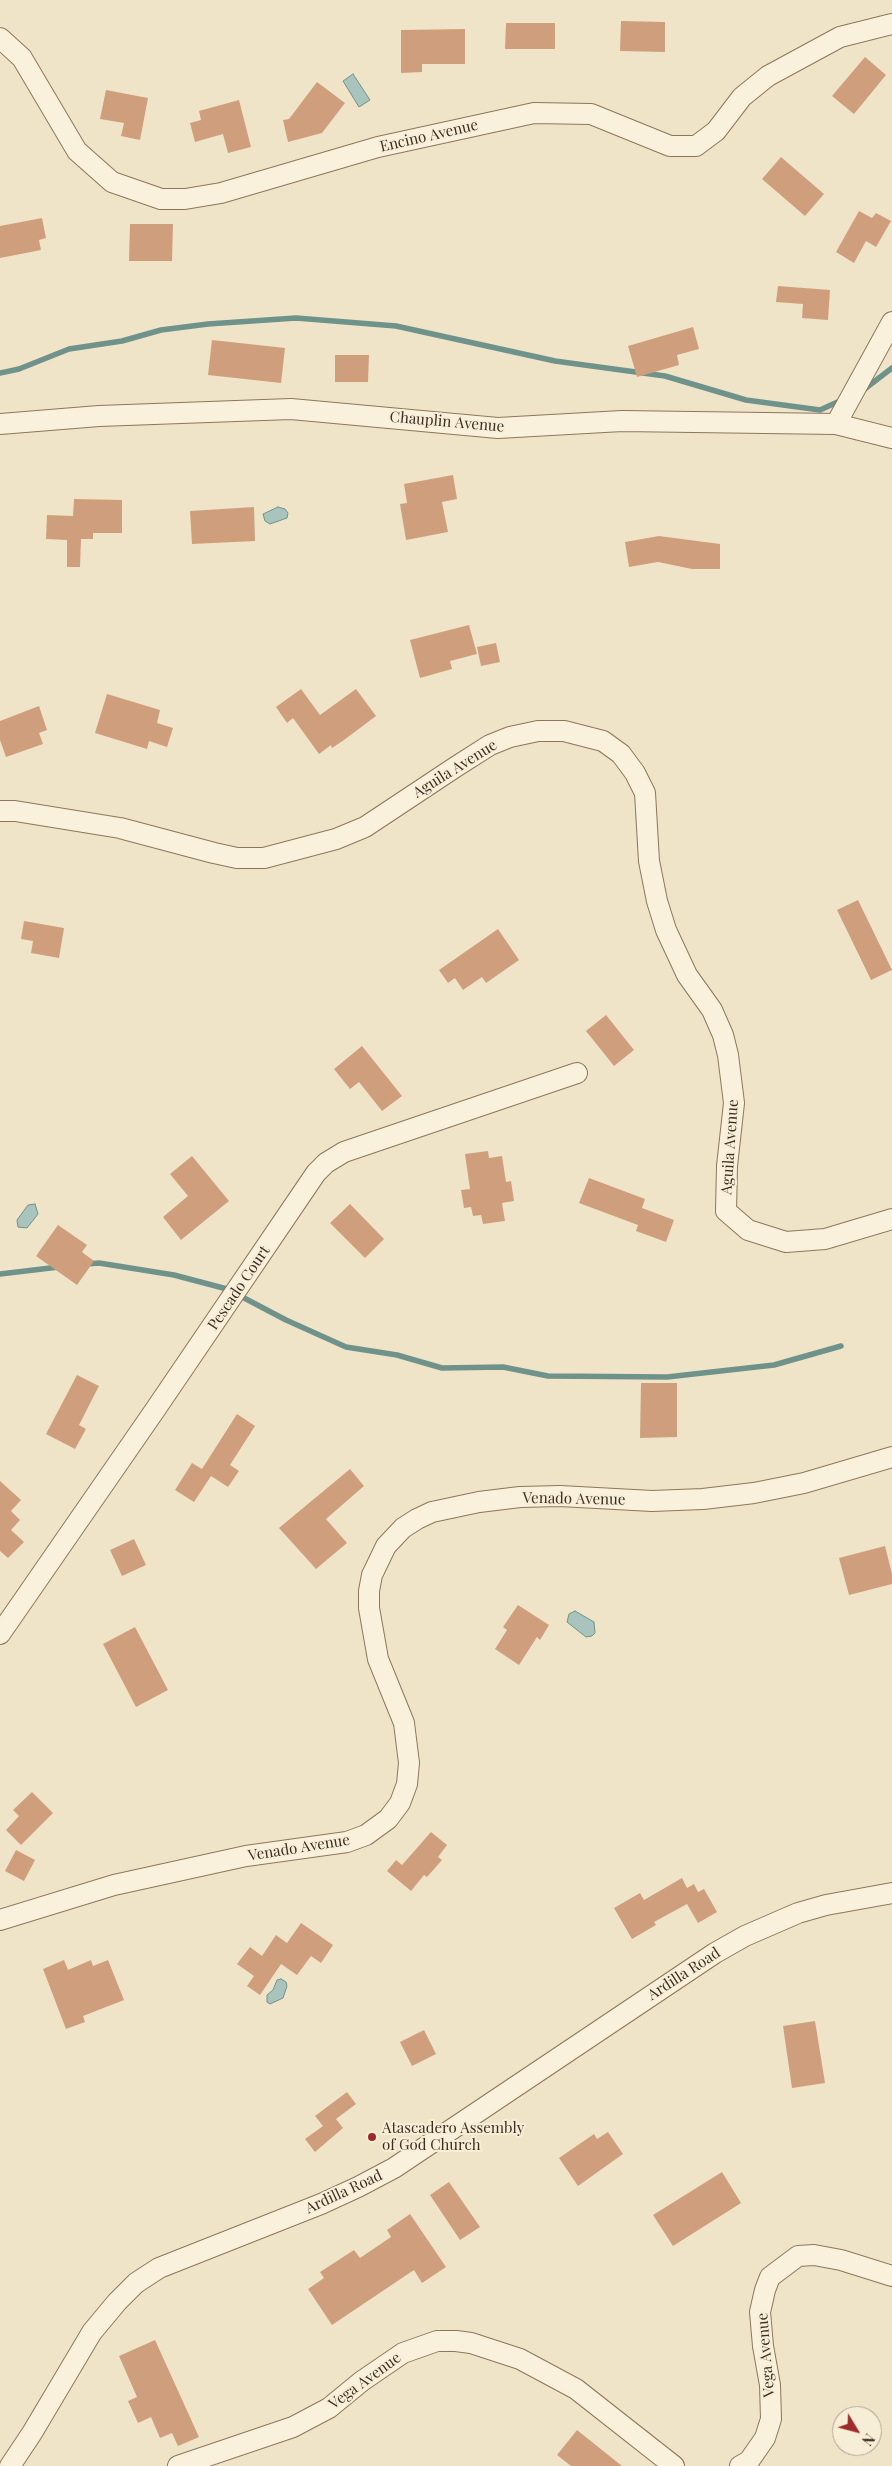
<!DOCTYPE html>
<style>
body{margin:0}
#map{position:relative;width:892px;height:2466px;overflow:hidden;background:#f0e4c8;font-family:"Playfair Display",serif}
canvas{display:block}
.north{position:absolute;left:832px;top:2406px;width:50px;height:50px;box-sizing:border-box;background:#f7eed8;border:1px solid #ada18e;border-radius:50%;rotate:127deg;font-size:14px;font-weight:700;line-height:20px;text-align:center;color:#3d2e20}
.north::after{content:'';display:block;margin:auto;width:18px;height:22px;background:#9e2a2b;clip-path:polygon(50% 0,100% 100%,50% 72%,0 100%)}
</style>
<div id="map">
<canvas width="892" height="2466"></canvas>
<div class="north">N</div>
</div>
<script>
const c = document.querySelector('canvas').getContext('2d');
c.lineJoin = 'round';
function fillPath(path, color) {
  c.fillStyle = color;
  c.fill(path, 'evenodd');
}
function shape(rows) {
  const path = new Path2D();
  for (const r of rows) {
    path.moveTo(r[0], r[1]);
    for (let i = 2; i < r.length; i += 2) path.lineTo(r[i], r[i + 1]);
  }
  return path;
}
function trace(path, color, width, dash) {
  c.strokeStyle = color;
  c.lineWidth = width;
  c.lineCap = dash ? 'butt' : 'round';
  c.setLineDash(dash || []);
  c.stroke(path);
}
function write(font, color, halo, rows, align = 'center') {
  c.font = font + ' "Playfair Display",serif';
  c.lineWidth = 4;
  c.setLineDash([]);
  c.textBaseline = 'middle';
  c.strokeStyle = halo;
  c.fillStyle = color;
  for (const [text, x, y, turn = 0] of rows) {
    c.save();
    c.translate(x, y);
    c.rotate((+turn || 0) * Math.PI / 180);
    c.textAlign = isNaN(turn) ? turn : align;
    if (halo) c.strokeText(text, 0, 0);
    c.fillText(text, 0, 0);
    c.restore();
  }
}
const water = shape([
 [353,74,370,100,359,107,343,81,353,74],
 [278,507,285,509,288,513,287,518,270,524,265,521,263,514,278,507],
 [35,1204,38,1214,27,1228,18,1227,17,1220,28,1205,35,1204],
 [575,1611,594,1622,595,1633,592,1636,586,1637,567,1622,569,1614,575,1611],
 [281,1979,286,1982,287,1986,283,1998,270,2004,267,2002,267,1995,273,1990,277,1980,281,1979]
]);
fillPath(water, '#a9c4bc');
trace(water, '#6f938a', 1);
trace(shape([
 [0,373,19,369,69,349,122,341,161,330,208,324,296,318,396,326,555,361,665,376,746,400,820,410,842,400],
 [862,391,892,368],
 [86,1264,99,1263,174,1275,227,1289,286,1320,346,1347,397,1355,442,1368,503,1367,548,1376,667,1377,774,1365,841,1346],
 [0,1274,59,1267]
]), '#6f938a', 5.5);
fillPath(shape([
 [621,21,665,22,665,52,620,51],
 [506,23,555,23,555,49,505,49],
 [465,29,465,64,422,64,422,72,401,73,401,30],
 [865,57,886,75,854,114,832,96],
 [317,82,345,103,322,133,288,142,283,120,289,119],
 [106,90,148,98,140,140,121,136,124,123,100,119],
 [239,100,251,147,228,153,223,134,195,142,190,123,201,120,199,111],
 [781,157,824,194,805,216,762,179],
 [859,211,872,218,876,213,891,221,876,247,866,241,854,263,836,252],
 [42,218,46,238,39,240,41,250,0,258,0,226],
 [130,224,173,224,172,261,129,261],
 [778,286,830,290,828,320,802,318,803,304,776,302],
 [693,327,699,349,677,355,679,365,637,377,628,346],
 [212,340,285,348,281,383,208,375],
 [335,355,369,355,368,382,335,382],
 [453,475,457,499,442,502,448,532,406,540,400,504,407,503,404,484],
 [74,499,122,500,122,533,93,533,93,539,81,539,80,567,67,567,67,540,46,539,47,515,73,516],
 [254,507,255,541,192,544,190,511],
 [659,536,720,544,720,569,692,569,658,562,629,567,625,542],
 [469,625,477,654,450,661,452,669,420,678,410,640],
 [496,643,500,662,481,666,477,647],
 [301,689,320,715,356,689,376,716,344,740,332,748,331,745,319,754,293,718,287,723,276,707],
 [107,694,160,710,157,723,173,728,167,747,149,741,147,749,95,733],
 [39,706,47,730,39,733,43,744,6,757,0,740,0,721],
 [858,900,892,970,871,980,837,910],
 [24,921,64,928,59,958,31,953,33,941,21,939],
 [498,929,519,960,486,983,482,977,463,990,455,978,448,983,439,970],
 [606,1015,634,1050,614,1066,586,1031],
 [362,1046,402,1096,382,1111,359,1082,350,1089,334,1069],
 [488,1151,489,1158,502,1156,506,1182,511,1181,514,1201,502,1203,505,1221,483,1224,481,1215,473,1216,471,1207,464,1208,461,1190,470,1189,465,1154],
 [192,1156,229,1201,181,1240,163,1217,188,1196,170,1174],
 [589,1178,645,1199,642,1208,674,1220,666,1242,636,1231,638,1225,579,1203],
 [350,1204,384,1239,365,1258,330,1223],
 [58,1225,87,1245,82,1252,94,1261,77,1285,36,1256],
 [77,1375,99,1386,79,1425,86,1429,75,1449,46,1434],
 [641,1383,677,1383,677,1437,640,1438],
 [237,1414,255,1426,230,1465,239,1471,228,1487,211,1476,194,1502,175,1490,192,1463,202,1469],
 [350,1469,364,1486,326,1519,347,1543,316,1569,279,1528],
 [0,1481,21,1500,11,1511,20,1520,11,1530,24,1542,8,1558,0,1551],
 [134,1539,146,1565,122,1576,110,1550],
 [885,1546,892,1574,892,1584,849,1595,839,1558],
 [518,1605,549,1625,540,1640,537,1637,519,1665,495,1649,507,1630,503,1627],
 [135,1627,168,1690,136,1707,103,1644],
 [32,1792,53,1813,21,1845,6,1830,19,1816,13,1810],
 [431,1832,447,1845,438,1857,442,1860,427,1877,424,1875,411,1891,387,1871,396,1860,402,1865],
 [16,1850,35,1860,24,1881,5,1871],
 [682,1878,687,1888,694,1884,698,1892,704,1889,717,1912,698,1923,687,1904,654,1922,656,1925,632,1939,614,1908,640,1893,644,1900],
 [301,1923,333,1945,321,1963,311,1956,297,1975,281,1964,260,1995,247,1986,254,1976,237,1964,250,1947,262,1956,276,1935,287,1943],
 [64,1960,68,1970,91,1960,93,1966,108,1960,124,2000,83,2016,85,2022,66,2029,43,1969],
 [815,2021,825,2083,792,2088,783,2026],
 [424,2030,436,2054,412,2066,400,2042],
 [347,2092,356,2104,336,2119,343,2128,315,2152,305,2139,323,2126,315,2116],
 [608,2132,623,2154,578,2186,559,2158,594,2134,597,2139],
 [722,2172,741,2203,673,2246,653,2215],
 [449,2182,480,2227,460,2240,430,2195],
 [410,2214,446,2267,422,2283,414,2270,332,2325,308,2289,324,2278,320,2272,354,2250,360,2258,391,2237,387,2230],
 [155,2340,199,2437,178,2446,172,2433,160,2438,151,2417,138,2423,128,2401,137,2397,119,2356],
 [577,2430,622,2466,571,2466,557,2455]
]), '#cf9f7d');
const minor = shape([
 [0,38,22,58,77,151,112,182,161,199,185,199,221,193,378,147,534,113,591,114,670,146,696,146,716,131,742,97,768,76,840,37,892,24],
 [0,424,99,416,291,409,498,428,622,421,836,424,892,438],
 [836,424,892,322],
 [0,811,15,811,120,828,214,853,237,858,264,858,336,839,365,827,457,766,490,745,510,737,538,731,564,731,603,741,621,754,635,773,645,793,649,861,657,901,666,930,687,975,712,1010,723,1035,728,1055,734,1103,727,1166,726,1211,748,1230,786,1242,825,1239,892,1219],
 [0,1634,155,1410,316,1173,326,1163,344,1152,577,1073],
 [0,1920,114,1885,246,1856,347,1842,366,1835,388,1819,400,1803,407,1784,409,1763,404,1723,378,1659,369,1608,369,1591,372,1575,386,1546,403,1528,417,1519,432,1512,479,1502,520,1497,560,1496,652,1501,703,1499,754,1493,804,1483,892,1457],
 [10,2466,32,2433,92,2332,117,2302,136,2283,159,2268,321,2204,358,2187,394,2168,715,1953,745,1936,798,1913,826,1905,892,1893],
 [178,2466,293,2427,329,2408,362,2381,403,2353,437,2341,456,2341,471,2343,520,2359,576,2389,674,2466],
 [740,2466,749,2461,765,2438,771,2419,770,2385,763,2346,760,2312,765,2290,770,2277,798,2256,814,2255,841,2260,892,2276]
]);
trace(minor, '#8d765c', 22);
trace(minor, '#faf1dc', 20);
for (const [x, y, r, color] of [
 [372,2137,5,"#9e2a2b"]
]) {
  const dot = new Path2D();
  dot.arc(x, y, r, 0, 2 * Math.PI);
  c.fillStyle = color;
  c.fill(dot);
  trace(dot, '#f7eed8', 2);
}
write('15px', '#3d2e20', '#f7eed8', [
 ["Encino Avenue",429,136,-13],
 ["Chauplin Avenue",447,422,5],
 ["Aguila Avenue",455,769,-32],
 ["Aguila Avenue",730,1147,-86],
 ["Pescado Court",239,1288,-56],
 ["Venado Avenue",574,1499,1],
 ["Venado Avenue",299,1848,-9],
 ["Ardilla Road",684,1974,-33],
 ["Ardilla Road",344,2192,-25],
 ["Vega Avenue",766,2355,-95],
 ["Vega Avenue",365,2381,-36]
]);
write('15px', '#3d2e20', '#f7eed8', [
 ["Atascadero Assembly",382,2128],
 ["of God Church",382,2145]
], 'left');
</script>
